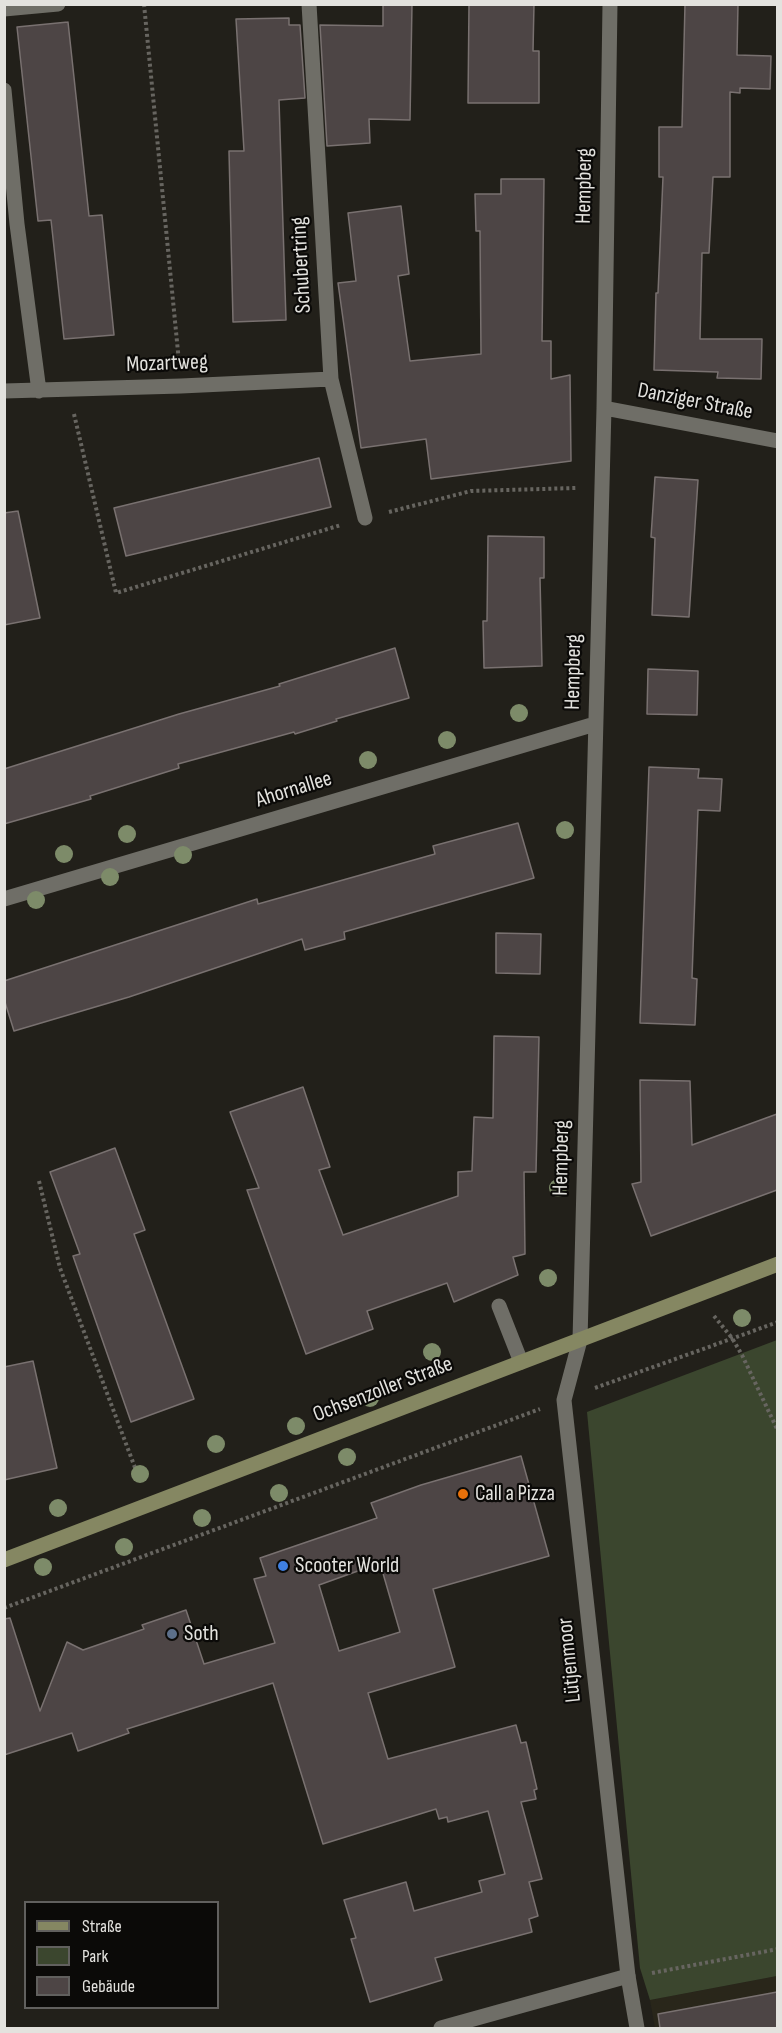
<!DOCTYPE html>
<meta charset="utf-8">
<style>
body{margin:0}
#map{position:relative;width:782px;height:2033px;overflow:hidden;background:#22201a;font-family:"Sofia Sans Condensed",sans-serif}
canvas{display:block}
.frame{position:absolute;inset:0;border:6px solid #e3e2de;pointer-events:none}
.legend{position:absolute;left:24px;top:1901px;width:195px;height:108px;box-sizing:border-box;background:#0b0a08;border:2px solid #61605e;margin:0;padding:8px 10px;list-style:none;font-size:18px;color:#e3e2de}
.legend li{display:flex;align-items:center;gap:12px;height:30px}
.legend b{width:30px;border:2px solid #61605e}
</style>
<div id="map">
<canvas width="782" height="2033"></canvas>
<div class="frame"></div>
<ul class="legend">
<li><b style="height:8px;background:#858762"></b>Straße</li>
<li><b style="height:16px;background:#3b462e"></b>Park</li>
<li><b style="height:16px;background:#4d4545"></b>Gebäude</li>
</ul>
</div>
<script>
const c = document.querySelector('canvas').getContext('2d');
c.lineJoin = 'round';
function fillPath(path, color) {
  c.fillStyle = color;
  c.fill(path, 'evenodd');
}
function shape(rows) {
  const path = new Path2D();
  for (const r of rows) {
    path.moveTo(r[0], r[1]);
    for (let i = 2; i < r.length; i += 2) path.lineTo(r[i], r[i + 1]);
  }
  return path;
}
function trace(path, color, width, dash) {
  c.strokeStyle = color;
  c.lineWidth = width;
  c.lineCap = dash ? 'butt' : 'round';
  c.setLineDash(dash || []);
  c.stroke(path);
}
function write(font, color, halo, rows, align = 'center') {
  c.font = font + ' "Sofia Sans Condensed",sans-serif';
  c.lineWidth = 4.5;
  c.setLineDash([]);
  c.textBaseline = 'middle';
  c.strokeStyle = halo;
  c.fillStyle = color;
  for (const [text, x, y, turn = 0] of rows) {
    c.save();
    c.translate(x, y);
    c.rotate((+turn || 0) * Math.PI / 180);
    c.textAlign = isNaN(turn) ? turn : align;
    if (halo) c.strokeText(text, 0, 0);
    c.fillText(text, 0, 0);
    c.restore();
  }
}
fillPath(shape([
 [777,1976,777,2028,655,2028,650,2000]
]), '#29261a');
fillPath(shape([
 [777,1340,777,1976,650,2000,640,1968,587,1412]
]), '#3b462e');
const building = shape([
 [383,4,412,4,410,120,369,119,370,143,327,146,320,25,383,26,383,4],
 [469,4,534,4,533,51,539,51,539,103,468,103,469,4],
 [685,4,738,4,737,55,771,56,770,89,740,88,740,93,730,92,730,177,713,177,709,253,702,253,700,339,762,339,761,379,717,378,718,372,654,370,656,293,658,293,663,177,659,177,659,127,682,127,685,4],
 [289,18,289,25,300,25,305,98,279,100,286,320,233,322,229,151,244,151,236,19,289,18],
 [68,22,89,216,102,215,114,335,64,339,51,220,38,221,17,27,68,22],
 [501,179,544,179,542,341,551,341,551,379,570,375,571,461,431,479,426,439,361,448,338,283,356,281,348,213,401,206,409,274,398,276,410,361,481,354,480,231,476,231,475,194,501,194,501,179],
 [319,458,331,507,126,556,114,508,319,458],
 [655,477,698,480,689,617,652,615,655,538,651,537,655,477],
 [18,511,40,618,4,625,4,513,18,511],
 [488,536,544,537,544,578,540,578,542,666,484,668,483,621,487,621,488,536],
 [395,648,409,698,336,719,337,721,295,734,294,732,178,764,179,768,90,796,91,799,4,824,4,769,179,714,280,686,279,684,395,648],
 [648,669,698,671,697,715,647,714,648,669],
 [649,767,699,769,698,778,722,779,720,811,698,810,692,978,697,979,695,1025,640,1023,649,767],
 [518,823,534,878,344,932,345,939,305,950,302,939,129,997,14,1031,4,999,4,981,257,899,258,904,435,854,433,846,518,823],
 [496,933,541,934,540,974,496,973,496,933],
 [494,1036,539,1037,536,1172,524,1172,525,1254,513,1257,518,1275,454,1302,447,1283,367,1311,373,1329,306,1354,247,1190,259,1188,230,1112,303,1087,330,1167,319,1170,343,1235,458,1196,458,1172,472,1171,474,1117,493,1118,494,1036],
 [640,1080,690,1081,692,1145,777,1114,777,1190,651,1236,632,1184,641,1182,640,1080],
 [115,1148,145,1230,134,1234,194,1399,131,1422,73,1256,80,1254,50,1172,115,1148],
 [33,1361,57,1468,4,1480,4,1367,33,1361],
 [521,1456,549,1556,433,1589,455,1667,368,1693,388,1759,516,1725,521,1743,526,1742,537,1789,534,1790,536,1799,521,1802,542,1879,529,1882,538,1916,529,1919,532,1932,435,1958,442,1980,370,2002,351,1939,356,1938,344,1900,406,1882,414,1911,482,1892,479,1881,505,1874,488,1811,448,1822,447,1817,439,1819,436,1809,323,1844,273,1683,127,1729,129,1733,78,1751,72,1733,4,1755,4,1619,10,1618,40,1711,67,1642,83,1650,144,1629,142,1625,186,1610,204,1664,275,1643,254,1579,266,1576,260,1558,377,1518,371,1503,421,1485,521,1456],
 [380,1563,400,1632,339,1651,319,1585,380,1563],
 [777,1992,777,2028,660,2028,658,2014,777,1992]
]);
fillPath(building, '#4d4545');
trace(building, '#797170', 1.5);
trace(shape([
 [144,4,179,362],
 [74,414,116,593,341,525],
 [389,512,471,491,576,488],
 [39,1181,60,1268,140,1481],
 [714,1316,732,1338,742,1355,778,1431],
 [595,1388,778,1322],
 [4,1608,540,1409],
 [652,1973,778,1949]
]), '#676560', 4, [3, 3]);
trace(shape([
 [309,4,331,379,365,518],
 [4,9,58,4],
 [4,90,17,224,39,391],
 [4,391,181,386,331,379],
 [499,1306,521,1362],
 [441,2028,628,1976]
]), '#6f6e67', 15);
trace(shape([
 [610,4,604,408,580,1340,564,1400,628,1976,637,2028],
 [604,408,778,441],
 [4,899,595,724]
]), '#6f6e67', 15);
trace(shape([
 [4,1560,778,1264]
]), '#858762', 15);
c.fillStyle = '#7d8b69';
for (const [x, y] of [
 [519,713],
 [447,740],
 [368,760],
 [565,830],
 [127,834],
 [64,854],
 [183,855],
 [110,877],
 [36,900],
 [558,1188],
 [548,1278],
 [742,1318],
 [432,1352],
 [370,1398],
 [296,1426],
 [216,1444],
 [347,1457],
 [140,1474],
 [279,1493],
 [58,1508],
 [202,1518],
 [124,1547],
 [43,1567]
]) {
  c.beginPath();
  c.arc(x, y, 9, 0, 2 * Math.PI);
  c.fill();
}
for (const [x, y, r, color] of [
 [463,1494,6,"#e8710a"],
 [283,1566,6,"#3f7fe0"],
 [172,1634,6,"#5c6f8a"]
]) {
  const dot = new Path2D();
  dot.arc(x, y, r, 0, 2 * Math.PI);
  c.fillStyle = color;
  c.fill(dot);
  trace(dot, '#0b0a08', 2);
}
write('22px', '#e3e2de', '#0b0a08', [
 ["Hempberg",585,186,-89],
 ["Schubertring",302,265,-93],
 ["Mozartweg",167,364,-2],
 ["Danziger Straße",695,402,11],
 ["Hempberg",574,672,-89],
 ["Ahornallee",294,790,-17],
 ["Hempberg",562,1158,-89],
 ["Ochsenzoller Straße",383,1390,-21],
 ["Lütjenmoor",570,1660,-96]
]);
write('22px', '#e3e2de', '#0b0a08', [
 ["Call a Pizza",475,1494],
 ["Scooter World",295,1566],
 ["Soth",184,1634]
], 'left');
</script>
